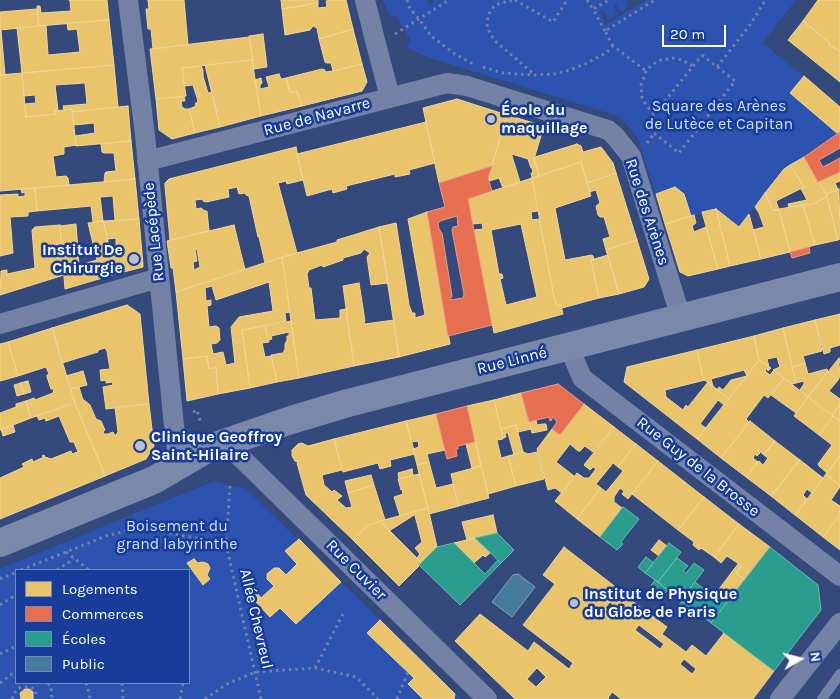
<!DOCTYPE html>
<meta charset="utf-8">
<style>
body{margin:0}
#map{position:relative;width:840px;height:699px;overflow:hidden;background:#34497c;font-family:Karla,sans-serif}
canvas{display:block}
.legend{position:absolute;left:15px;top:569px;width:175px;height:115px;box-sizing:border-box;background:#173c99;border:1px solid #748ac2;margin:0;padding:6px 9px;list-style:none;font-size:15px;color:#fff}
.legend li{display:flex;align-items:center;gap:10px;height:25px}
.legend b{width:25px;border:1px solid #748ac2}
.north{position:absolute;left:775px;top:634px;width:50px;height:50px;-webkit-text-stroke:4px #173c99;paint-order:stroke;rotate:82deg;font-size:14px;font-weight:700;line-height:20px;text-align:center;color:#fff}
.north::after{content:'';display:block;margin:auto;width:18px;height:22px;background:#fff;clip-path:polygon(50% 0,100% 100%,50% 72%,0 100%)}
.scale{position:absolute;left:662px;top:25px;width:64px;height:22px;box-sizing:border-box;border:2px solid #fff;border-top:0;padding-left:6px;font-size:15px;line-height:18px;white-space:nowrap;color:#fff;-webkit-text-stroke:4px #173c99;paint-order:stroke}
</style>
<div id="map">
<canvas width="840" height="699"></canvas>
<ul class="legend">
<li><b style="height:14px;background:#e9c46a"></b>Logements</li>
<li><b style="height:14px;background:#e76f51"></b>Commerces</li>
<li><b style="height:14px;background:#2a9d8f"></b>Écoles</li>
<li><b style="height:14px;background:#457b9d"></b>Public</li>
</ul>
<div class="north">N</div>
<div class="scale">20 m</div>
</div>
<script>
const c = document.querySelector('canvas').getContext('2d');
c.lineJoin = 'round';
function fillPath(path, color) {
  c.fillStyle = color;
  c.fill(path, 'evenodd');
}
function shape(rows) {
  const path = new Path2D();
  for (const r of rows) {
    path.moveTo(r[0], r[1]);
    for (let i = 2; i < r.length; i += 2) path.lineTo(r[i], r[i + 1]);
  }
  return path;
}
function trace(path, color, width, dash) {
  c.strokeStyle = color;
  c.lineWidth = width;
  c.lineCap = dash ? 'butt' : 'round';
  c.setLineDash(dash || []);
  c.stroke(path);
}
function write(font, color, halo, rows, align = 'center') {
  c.font = font + ' Karla,sans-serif';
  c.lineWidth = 5;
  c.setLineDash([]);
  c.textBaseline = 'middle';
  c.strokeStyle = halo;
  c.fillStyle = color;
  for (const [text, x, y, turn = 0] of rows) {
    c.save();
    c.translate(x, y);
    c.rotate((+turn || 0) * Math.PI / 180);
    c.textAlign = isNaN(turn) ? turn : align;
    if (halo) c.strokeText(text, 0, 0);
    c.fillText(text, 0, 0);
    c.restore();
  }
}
fillPath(shape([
 [383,0,427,0,429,5,434,2,433,0,624,0,627,2,627,7,626,10,622,11,618,9,616,4,613,6,618,14,608,20,605,12,602,12,601,10,600,11,601,17,602,17,605,22,604,23,605,25,646,0,796,0,763,43,840,107,840,132,784,169,739,227,717,209,730,266,718,269,702,213,665,224,638,139,621,117,430,58,414,51,406,46,410,43,410,39,404,29,397,17,394,16,390,17],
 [214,481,230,486,245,488,293,535,297,540,299,539,325,566,461,699,0,699,0,569],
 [16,570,189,570,189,683,16,683]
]), '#2c53af');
const homes = shape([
 [69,0,107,0,109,20,39,26,37,6,40,6,41,13,71,11,70,1,69,0],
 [148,0,184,0,188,45,153,49,151,29,148,29,146,9,149,9,148,0],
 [281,0,318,0,318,3,282,9,281,0],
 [330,0,346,0,353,29,319,39,317,28,313,26,310,30,285,35,282,9,318,3,318,8,327,7,326,1,330,0],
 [818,0,840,0,840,51,829,45,830,43,803,21,818,0],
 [37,9,39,26,0,30,0,12,37,9],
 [109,20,114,65,22,73,17,28,46,25,48,55,80,52,77,29,68,30,67,23,109,20],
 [803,21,830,43,829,45,840,51,840,82,788,40,803,21],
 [353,29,362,64,333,71,331,63,327,63,325,62,319,39,353,29],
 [0,30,1,30,5,75,0,75,0,30],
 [263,34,267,67,254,69,249,36,263,34],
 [249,37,253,60,182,68,186,96,156,99,150,49,249,37],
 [252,60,261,116,220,127,205,65,252,60],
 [362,64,367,82,362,91,302,106,297,91,290,93,286,78,322,69,325,70,325,72,333,71,362,64],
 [114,65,118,107,72,112,72,109,64,110,63,106,87,104,85,83,55,85,58,110,55,111,56,114,26,117,25,104,36,103,35,95,24,96,22,73,114,65],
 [201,66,203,70,203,76,208,93,212,92,220,127,195,133,189,109,196,106,195,104,198,101,193,85,184,86,182,68,201,66],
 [22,73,26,117,56,114,55,111,72,109,76,145,64,147,64,154,53,156,56,177,66,176,68,178,69,185,0,191,0,75,22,73],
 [279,74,281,79,286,78,290,93,297,91,302,106,261,116,255,80,261,78,262,83,260,85,260,89,269,87,266,77,279,74],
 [804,76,840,107,840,132,838,134,790,93,804,76],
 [184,96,185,101,181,101,182,107,185,109,189,109,195,133,172,139,159,130,156,99,184,96],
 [457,99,507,115,492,166,439,183,423,108,457,99],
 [128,106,131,141,76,146,75,136,95,133,94,123,74,125,72,112,128,106],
 [507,115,544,126,534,159,539,176,532,178,531,173,533,173,532,168,531,168,528,159,512,154,512,156,520,182,503,188,499,178,489,181,488,178,507,115],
 [426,122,435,163,409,170,410,174,395,177,395,174,346,186,347,189,333,193,332,189,307,196,297,154,426,122],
 [131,141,135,179,104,182,105,173,106,172,116,171,114,153,104,153,102,152,101,144,131,141],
 [577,144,581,146,583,152,601,147,613,163,616,173,587,183,581,162,539,176,534,159,535,157,577,144],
 [296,147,303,180,287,184,286,181,278,183,297,253,265,263,259,237,258,237,249,196,246,195,245,193,239,194,237,187,228,189,229,197,206,202,203,201,203,199,195,200,196,209,201,208,205,211,207,211,209,231,170,240,165,186,165,183,169,179,296,147],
 [804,157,827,196,814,204,789,207,788,204,807,200,801,189,804,187,790,165,804,157],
 [581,162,591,196,555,208,565,260,592,255,593,256,594,259,591,260,599,298,562,308,561,305,557,306,554,297,532,178,581,162],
 [790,165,804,187,776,201,779,210,773,210,765,193,784,169,790,165],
 [840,172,840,181,835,183,838,190,826,194,818,182,840,172],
 [616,173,637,240,606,250,603,239,610,237,604,217,600,217,598,215,596,206,600,203,596,190,589,192,587,183,616,173],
 [532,178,538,211,531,212,532,220,539,219,554,297,557,306,561,305,563,314,494,333,474,230,483,229,482,223,473,224,468,199,532,178],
 [521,224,537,297,506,305,500,279,503,278,502,274,499,274,491,230,521,224],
 [135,179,139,219,115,220,113,196,100,197,103,221,93,222,91,206,37,211,35,188,135,179],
 [675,187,684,194,691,216,665,224,656,194,675,187],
 [35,188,37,211,28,212,28,216,10,217,13,253,0,256,0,195,18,194,18,197,25,196,25,192,22,193,21,189,35,188],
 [839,189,840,239,838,240,826,194,839,189],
 [765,193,773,210,779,210,790,252,761,259,753,230,764,227,759,213,755,207,765,193],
 [827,196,838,240,815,245,803,206,814,204,827,196],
 [803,205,815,245,790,252,779,209,803,205],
 [716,209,730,266,718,269,702,212,716,209],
 [716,209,739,227,749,214,761,259,730,266,716,209],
 [427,212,450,344,399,357,379,227,396,223,409,305,412,313,415,313,415,318,425,315,408,219,427,212],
 [694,215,696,223,692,226,694,232,706,227,718,269,688,276,680,272,665,224,694,215],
 [139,219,143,265,143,267,116,274,110,251,119,249,119,248,118,248,116,246,116,238,108,239,103,221,139,219],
 [103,221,116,274,65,289,60,226,76,224,79,265,97,260,88,223,103,221],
 [60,225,61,244,54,245,54,247,57,248,58,250,58,252,55,255,55,257,62,257,64,275,0,295,1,271,7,270,7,274,35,268,32,230,35,227,60,225],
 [234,225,245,270,176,292,173,268,171,268,167,241,234,225],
 [195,249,197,249,200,267,194,270,193,262,197,261,195,249],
 [379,227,388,283,371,285,367,257,370,253,364,249,361,253,343,258,343,260,323,267,322,265,309,270,307,274,309,288,311,288,315,320,340,318,340,310,346,309,354,366,299,378,282,257,337,242,337,240,379,227],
 [637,240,649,279,644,287,619,294,606,250,637,240],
 [608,255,619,294,599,298,591,260,608,255],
 [282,257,290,312,285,313,286,321,242,330,250,388,218,394,216,367,209,369,207,356,183,359,176,292,282,257],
 [269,282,273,311,239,317,231,327,235,363,226,365,223,352,213,354,211,344,217,343,220,340,219,328,216,326,209,327,207,306,211,305,211,300,206,301,205,288,212,286,216,300,269,282],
 [359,283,365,321,364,322,365,324,394,320,399,357,354,366,343,286,359,283],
 [127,305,140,314,149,404,106,409,103,387,113,385,112,382,106,383,106,380,101,381,100,370,110,369,107,351,105,348,98,350,98,352,62,363,52,328,127,305],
 [840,314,840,345,830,348,830,352,824,354,815,320,840,314],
 [815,320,822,351,803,356,805,363,792,367,783,328,815,320],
 [291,321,299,378,277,382,271,355,283,353,285,349,285,344,287,340,287,336,289,336,289,332,271,336,272,339,268,340,265,326,291,321],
 [265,326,269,342,262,343,265,357,271,356,277,382,250,388,242,330,265,326],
 [52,328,75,403,31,418,26,401,34,398,35,400,53,393,54,389,51,389,47,377,47,375,49,374,46,367,18,376,8,342,52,328],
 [783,328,796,383,792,384,773,370,780,367,777,357,767,359,769,367,759,360,754,336,783,328],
 [754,336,759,360,747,376,744,370,711,379,713,386,703,379,697,350,754,336],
 [8,342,18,376,0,381,0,344,8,342],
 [697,350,703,379,705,380,665,390,666,397,683,410,686,405,688,407,708,382,729,399,724,405,718,400,700,424,706,428,697,439,624,382,627,367,697,350],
 [207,356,209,369,216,367,218,394,187,401,183,359,207,356],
 [839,358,840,360,839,364,840,376,838,380,828,372,839,358],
 [759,360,771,368,768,371,767,368,765,371,770,375,774,370,784,378,768,398,764,395,746,419,749,422,721,458,697,439,759,360],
 [805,363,808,374,827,369,828,372,808,397,800,390,804,384,804,381,796,383,792,367,805,363],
 [83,371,87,385,70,389,66,376,83,371],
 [828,372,838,380,829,391,840,399,840,404,832,415,808,397,828,372],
 [747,376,729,399,717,390,719,387,723,390,731,380,747,376],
 [784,378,808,397,796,413,771,395,784,378],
 [28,381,31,392,24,394,20,383,28,381],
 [21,383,24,394,17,396,14,385,21,383],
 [79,387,83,400,84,400,90,405,96,419,101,421,105,430,103,432,104,434,108,434,113,432,115,436,118,432,115,407,149,404,154,446,146,459,105,476,75,403,70,389,79,387],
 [521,393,531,429,518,432,516,425,501,429,494,400,521,393],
 [808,397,833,416,819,435,794,416,808,397],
 [494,400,503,439,497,440,501,458,508,456,516,486,488,494,467,406,494,400],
 [26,401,31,418,0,430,0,413,16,407,16,404,26,401],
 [75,402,105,476,0,519,0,478,24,467,22,464,32,459,33,462,44,457,42,456,44,455,45,457,51,459,71,451,72,454,78,452,74,442,70,442,59,416,46,421,45,418,39,420,37,416,75,402],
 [584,404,614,427,593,452,585,446,580,451,578,451,570,444,556,462,574,476,562,493,555,488,548,490,537,449,552,429,560,435,584,404],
 [840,404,840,421,832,415,840,404],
 [436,414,445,450,427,454,429,462,417,465,413,449,419,447,418,441,412,442,406,421,436,414],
 [833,416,840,421,840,456,827,473,819,466,818,464,832,445,819,435,833,416],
 [536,420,537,425,543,424,546,424,547,430,532,433,529,422,536,420],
 [406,421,415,454,390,460,391,466,380,469,378,463,343,472,334,439,406,421],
 [750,421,775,441,764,455,758,450,758,451,760,453,757,456,755,454,753,458,758,462,746,477,721,458,750,421],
 [13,425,15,432,3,436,1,429,13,425],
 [516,425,523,452,514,455,508,433,505,433,506,437,503,438,501,429,516,425],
 [614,427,636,444,618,467,613,463,596,484,601,488,577,519,555,501,577,473,584,478,589,478,596,469,593,467,590,470,584,465,614,427],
 [334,439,342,470,322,475,324,485,332,492,334,490,342,496,337,500,346,508,352,507,348,493,374,485,385,520,368,525,353,540,306,495,297,463,298,462,295,461,292,456,292,450,298,444,302,443,308,446,334,439],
 [775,441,800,460,771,496,746,477,759,461,763,465,768,458,764,455,775,441],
 [475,442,481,466,472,468,466,444,475,442],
 [636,444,658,461,628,499,622,494,624,491,620,488,614,497,614,502,622,508,600,537,577,519,601,488,606,492,623,471,618,467,636,444],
 [523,452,528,454,537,452,544,479,516,486,508,456,523,452],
 [840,456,840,486,826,474,840,456],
 [800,460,823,478,812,493,807,489,803,495,807,499,795,515,771,496,800,460],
 [658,461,704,497,678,530,632,494,658,461],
 [429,462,436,488,453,484,459,506,429,514,417,465,429,462],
 [481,466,489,498,458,506,451,474,481,466],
 [412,469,413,475,399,479,398,473,412,469],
 [419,474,428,508,400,516,394,497,403,494,402,489,401,490,398,479,419,474],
 [826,474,840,486,840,487,831,500,840,506,840,514,823,537,795,515,826,474],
 [371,475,374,485,348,493,345,481,371,475],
 [704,497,739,524,714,557,701,548,699,550,693,545,694,542,678,530,704,497],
 [428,508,437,547,422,563,417,558,420,554,415,548,422,542,414,512,428,508],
 [414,512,414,515,389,531,380,521,414,512],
 [493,515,497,533,467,540,462,522,493,515],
 [840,515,840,550,823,537,840,515],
 [380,521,422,563,399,586,353,540,368,525,380,521],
 [739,524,770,547,745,580,736,573,742,566,727,556,721,563,714,557,739,524],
 [475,538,490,553,485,557,483,555,474,563,454,543,475,538],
 [299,539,341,582,296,624,280,608,270,617,256,602,257,601,252,596,258,594,261,598,274,586,267,579,267,574,274,568,279,568,286,575,297,564,285,551,299,539],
 [659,540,667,546,659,556,651,550,659,540],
 [564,547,622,592,616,599,622,603,627,597,667,627,662,634,686,652,692,645,706,656,724,633,774,671,753,699,621,699,612,692,608,698,609,699,515,699,455,641,480,614,528,651,534,642,569,669,573,663,523,625,555,584,543,575,564,547],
 [610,602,618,609,614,614,605,608,610,602],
 [639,625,664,644,660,649,635,630,639,625],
 [684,659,696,669,692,674,680,664,684,659],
 [537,668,546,677,536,687,527,679,537,668],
 [194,559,198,563,202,562,206,563,208,564,210,568,207,575,210,579,203,585,187,563,194,559],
 [738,564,742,566,736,573,745,580,727,602,716,593,738,564],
 [380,620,455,694,454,699,423,699,408,684,414,678,367,633,380,620],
 [25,689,29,689,33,692,33,699,21,699,20,693,25,689]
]);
fillPath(homes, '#e9c46a');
trace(homes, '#f0d697', 1);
const shops = shape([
 [840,132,840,148,819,160,823,167,840,158,840,172,818,182,804,157,840,132],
 [492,166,488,178,492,191,468,199,492,325,448,336,427,212,445,207,439,183,492,166],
 [457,216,458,226,453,227,452,230,464,294,463,298,450,300,452,296,442,233,439,229,438,224,440,221,457,216],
 [809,247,810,253,792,258,790,252,809,247],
 [558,384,584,404,560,435,552,429,557,422,553,417,552,417,552,420,550,421,549,417,529,422,521,393,558,384],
 [467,406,475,442,458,446,458,449,456,449,457,456,447,459,436,414,467,406]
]);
fillPath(shops, '#e76f51');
trace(shops, '#ee9a85', 1);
const schools = shape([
 [623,507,639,519,621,542,623,544,617,550,600,537,623,507],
 [497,533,514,550,501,563,475,538,497,533],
 [454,543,485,574,498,560,501,563,460,605,419,565,437,547,454,543],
 [669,543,681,552,658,582,645,573,669,543],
 [770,547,818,585,821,610,774,671,711,623,770,547],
 [646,557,654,563,645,573,638,567,646,557],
 [677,558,688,566,683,571,686,573,694,563,704,570,681,600,658,582,677,558],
 [655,580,668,590,662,596,650,587,655,580],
 [695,582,717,599,719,596,727,602,711,623,681,600,695,582],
 [682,601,695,611,690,618,677,608,682,601]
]);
fillPath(schools, '#2a9d8f');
trace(schools, '#6abab1', 1);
const public = shape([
 [518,574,535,587,512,617,492,602,513,575,518,574]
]);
fillPath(public, '#457b9d');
trace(public, '#7da3ba', 1);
trace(shape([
 [407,0,410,9,419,19,431,36,455,54,475,65],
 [512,0,495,5,488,15,487,27,494,40,535,75],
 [515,0,553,22,567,0],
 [587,0,593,9],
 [605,31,593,9,609,0],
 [395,34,449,0],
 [613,46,605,31,655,0],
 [702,55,735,81,679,153,645,126,702,55],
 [483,67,503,73,535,75,554,74,570,70,585,64,606,53,613,46,646,71],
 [717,67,750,25,765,1,764,0],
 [654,114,646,105,642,97,641,85,646,71,653,64,661,60,673,58,682,60,693,66],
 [647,143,654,134],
 [193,412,197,410,201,424],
 [230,486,226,544,261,699],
 [66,552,89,570],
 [21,570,106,536,130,530,149,529,226,544],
 [57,570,74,559],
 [0,579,16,572],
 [0,605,16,595],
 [0,654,16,646],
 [315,668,344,612],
 [0,683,12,674,16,673],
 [48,683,51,687,52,699],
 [86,683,88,688,90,699],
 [122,683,123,699],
 [12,699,16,690,21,687,30,687,35,690,36,694],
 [180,699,183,683],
 [205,699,227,684,255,672,315,668,356,677,378,699],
 [397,699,408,672]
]), '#7482a6', 3, [2.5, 4]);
trace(shape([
 [822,699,840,674]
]), '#7482a6', 10);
trace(shape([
 [128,0,145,135,174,426,179,465],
 [365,0,376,44,390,97],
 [147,161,447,83,467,86,608,130,615,136,631,156,681,318],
 [0,324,159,278],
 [569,347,582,378,840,576],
 [225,442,487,699],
 [780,699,840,623]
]), '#7482a6', 20);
trace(shape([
 [0,543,154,480,207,449,291,420,348,403,840,277]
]), '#7a88aa', 28);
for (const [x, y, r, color] of [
 [491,119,5,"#b8bfd1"],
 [134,259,6,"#b8bfd1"],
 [140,446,6,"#b8bfd1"],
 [574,603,5,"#b8bfd1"]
]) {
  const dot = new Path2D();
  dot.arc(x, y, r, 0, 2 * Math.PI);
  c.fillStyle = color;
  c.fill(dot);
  trace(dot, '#173c99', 2);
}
write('16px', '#d3dffc', '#173c99', [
 ["Square des Arènes",719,106],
 ["de Lutèce et Capitan",719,124],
 ["Boisement du",177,526],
 ["grand labyrinthe",177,544]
]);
write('bold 16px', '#fff', '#173c99', [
 ["École du",501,110],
 ["maquillage",501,128],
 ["Institut De",123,250,"right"],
 ["Chirurgie",123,268,"right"],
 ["Clinique Geoffroy",151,437],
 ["Saint-Hilaire",151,455],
 ["Institut de Physique",584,594],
 ["du Globe de Paris",584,612]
], 'left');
write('16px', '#fff', '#173c99', [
 ["Rue de Navarre",317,117,-15],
 ["Rue des Arènes",647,212,72],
 ["Rue Lacépède",154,232,-96],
 ["Rue Linné",512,361,-14],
 ["Rue Guy de la Brosse",698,467,38],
 ["Rue Cuvier",356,570,45],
 ["Allée Chevreul",256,619,77]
]);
</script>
